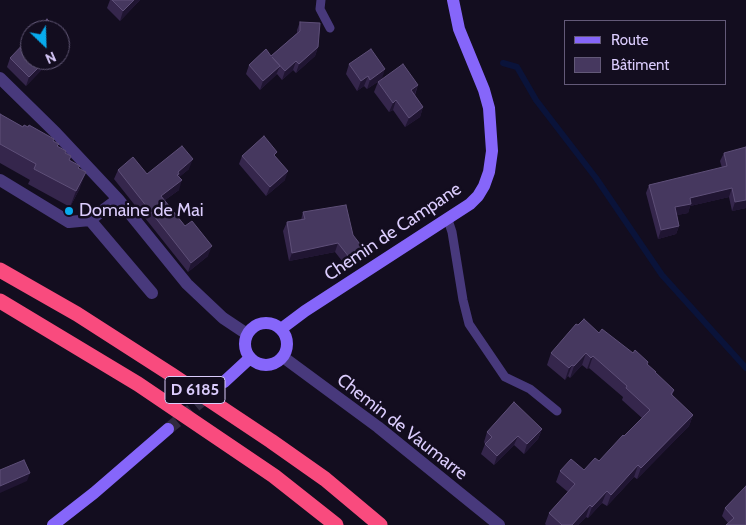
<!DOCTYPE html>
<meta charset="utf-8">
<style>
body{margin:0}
#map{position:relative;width:746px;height:525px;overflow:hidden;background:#130d1f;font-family:Cabin,sans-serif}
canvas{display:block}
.legend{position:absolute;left:564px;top:20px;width:162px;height:65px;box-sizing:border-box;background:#130d1f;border:1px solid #635978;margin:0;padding:6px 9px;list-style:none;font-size:15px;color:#dbccfd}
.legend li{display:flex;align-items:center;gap:10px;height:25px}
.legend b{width:25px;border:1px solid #635978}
.north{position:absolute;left:20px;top:20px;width:50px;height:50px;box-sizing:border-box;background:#130d1f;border:1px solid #635978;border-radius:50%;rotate:156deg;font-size:14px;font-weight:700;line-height:20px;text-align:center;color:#dbccfd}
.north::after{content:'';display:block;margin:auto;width:18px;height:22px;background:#08acee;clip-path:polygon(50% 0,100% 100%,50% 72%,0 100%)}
</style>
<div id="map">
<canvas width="746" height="525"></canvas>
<ul class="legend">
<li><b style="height:6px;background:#8666fa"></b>Route</li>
<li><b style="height:14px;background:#46385f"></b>Bâtiment</li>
</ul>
<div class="north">N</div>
</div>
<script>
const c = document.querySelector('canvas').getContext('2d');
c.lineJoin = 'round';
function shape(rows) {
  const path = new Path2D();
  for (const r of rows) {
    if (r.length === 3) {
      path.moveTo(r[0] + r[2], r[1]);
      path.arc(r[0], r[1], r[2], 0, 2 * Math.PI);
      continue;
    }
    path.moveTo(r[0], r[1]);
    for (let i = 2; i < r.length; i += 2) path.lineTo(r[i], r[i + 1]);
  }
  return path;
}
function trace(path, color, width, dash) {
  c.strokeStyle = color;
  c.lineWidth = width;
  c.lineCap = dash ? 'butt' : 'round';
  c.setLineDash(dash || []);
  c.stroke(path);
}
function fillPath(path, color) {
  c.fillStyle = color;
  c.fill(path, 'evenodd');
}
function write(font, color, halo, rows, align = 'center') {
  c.font = font + ' Cabin,sans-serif';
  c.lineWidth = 5;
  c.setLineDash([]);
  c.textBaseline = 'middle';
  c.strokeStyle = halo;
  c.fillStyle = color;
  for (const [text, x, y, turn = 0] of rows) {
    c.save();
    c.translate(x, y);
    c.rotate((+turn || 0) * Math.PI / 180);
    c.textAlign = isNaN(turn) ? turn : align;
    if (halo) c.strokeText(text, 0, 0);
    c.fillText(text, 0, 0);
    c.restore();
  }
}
trace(shape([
 [503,63,517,67,536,100,596,178,662,275,746,368]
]), '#0a133a', 6);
trace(shape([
 [168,429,224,382]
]), '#312a40', 12, [12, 6]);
trace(shape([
 [321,0,320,9,330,28],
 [448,220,452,232,463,300,469,324,505,377,530,389,557,411]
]), '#48397c', 9);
trace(shape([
 [0,78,56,133,118,199,187,284,223,318,247,334],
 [0,180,69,222,90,220,118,199],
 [90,220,152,293],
 [283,357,378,427,499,525]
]), '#48397c', 12);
trace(shape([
 [266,344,21],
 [281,329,305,311,470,204,478,196,484,186,489,172,492,151,489,108,484,90,459,29,453,0],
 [224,382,250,358],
 [53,525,94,493,168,429]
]), '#8666fa', 12);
trace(shape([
 [0,270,77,314,172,375,271,441,325,479,380,525],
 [0,301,138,384,274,476,336,525]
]), '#f94b7e', 15);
fillPath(shape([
 [110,0,140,0,120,21,107,8],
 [300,22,318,47,315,56,296,73,293,70,282,80,277,74,260,90,246,74,249,65,271,56,297,33,297,30],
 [10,58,30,60,51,60,26,86,7,67],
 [349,64,382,79,367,89,364,86,357,91,346,74],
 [378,82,418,85,415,95,423,107,420,117,405,127,393,110,389,112,374,92],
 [0,114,23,127,53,141,58,147,65,153,71,156,70,160,79,168,80,188,70,207,28,184,30,180,0,163],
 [724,153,746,208,732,211,729,197,690,206,688,213,677,215,679,226,676,234,658,239,646,193,649,185,722,168,720,161],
 [242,156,276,157,285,180,266,196,239,164],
 [189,169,179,177,179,190,165,200,208,256,188,272,114,179,118,170,147,174],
 [303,212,353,235,359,257,346,266,335,252,289,261,283,231,287,222,301,220],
 [599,333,648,365,655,373,674,390,672,396,693,415,689,426,637,479,634,477,607,506,602,503,588,518,586,517,578,525,546,525,545,524,549,513,568,492,556,482,560,471,584,470,599,461,642,418,622,400,623,397,589,368,587,369,582,365,570,378,568,376,565,380,547,365,551,353],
 [542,429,538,439,524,454,514,445,494,465,481,454,485,444,484,442,487,432],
 [725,508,746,525,728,523,722,516]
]), '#35264c');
fillPath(shape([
 [134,0,140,0,120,21,123,11],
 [66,38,63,47,60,50,60,45],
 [318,47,315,56,296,73,299,64],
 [46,60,51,60,26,86,29,77],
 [296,61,293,70,282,80,285,71],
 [280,66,276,75,260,90,263,81],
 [385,69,382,79,367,89,370,80],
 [368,76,364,86,357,91,361,81],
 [418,85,414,95,411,90],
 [396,100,393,110,389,112,393,103],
 [423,107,420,117,405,127,409,118],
 [193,159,189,169,177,179,178,172],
 [288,171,285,180,266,196,270,187],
 [86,172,80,188,70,207,76,191],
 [182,180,179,190,158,205,161,196],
 [732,188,729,197,690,206,688,213,672,216,675,207,690,198],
 [746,200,746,208,732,211,735,202],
 [679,226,676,234,658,239,661,230],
 [338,243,335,252,289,261,292,253],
 [212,246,208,256,188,272,191,263],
 [363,248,359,257,346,266,349,257],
 [586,353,582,365,570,378,574,366],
 [593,356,589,368,587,369,591,358],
 [572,365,568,376,565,380,569,368],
 [693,415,689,426,637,479,641,468],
 [542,429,538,439,524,454,527,444],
 [518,436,514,445,494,465,497,456],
 [638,465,634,477,607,506,611,495],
 [30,473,27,481,0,493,0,486],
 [607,491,602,503,588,518,592,507],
 [590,505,586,517,578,525,572,525]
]), '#201532');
const building = shape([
 [112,0,134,0,123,11,112,0],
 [47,19,58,30,37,30,47,19],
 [300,22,320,23,318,47,299,64,296,61,285,71,272,57,280,66,263,81,249,65,266,49,271,56,300,31,300,22],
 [60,32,66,38,60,45,60,32],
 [30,37,30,60,46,60,29,77,10,58,30,37],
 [371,49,385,69,370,80,368,76,361,81,349,64,371,49],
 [403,64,418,85,411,90,423,107,409,118,396,100,393,103,378,82,403,64],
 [0,114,23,127,24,125,28,127,29,125,54,139,53,141,59,144,57,146,66,151,65,153,71,156,69,160,80,166,78,168,86,172,76,191,34,169,36,164,0,144,0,114],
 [264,136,277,152,274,155,288,171,270,187,242,156,264,136],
 [182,146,193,159,178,172,179,174,177,175,182,180,161,196,185,226,192,221,212,246,191,263,118,170,133,157,147,174,182,146],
 [746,147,746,200,735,202,732,188,690,198,691,204,675,207,679,226,661,230,649,185,727,166,724,153,746,147],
 [346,205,353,235,363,248,349,257,338,243,292,253,287,222,305,219,303,212,346,205],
 [584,319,599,333,602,329,633,353,635,350,648,362,647,364,656,372,655,372,674,390,671,394,693,415,641,468,638,465,611,495,607,491,592,507,590,505,572,525,562,525,549,513,575,484,560,471,571,459,584,470,595,458,599,461,623,435,624,436,650,410,626,388,627,386,593,356,591,358,586,353,574,366,572,365,569,368,551,353,576,324,578,325,584,319],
 [514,402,542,429,527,444,518,436,497,456,485,444,492,437,487,432,514,402],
 [24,460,30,473,0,486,0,470,24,460],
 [746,486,746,525,726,525,734,518,725,508,746,486]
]);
fillPath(building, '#46385f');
trace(building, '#5e4f78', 1);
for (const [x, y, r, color] of [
 [69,211,5,"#08acee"]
]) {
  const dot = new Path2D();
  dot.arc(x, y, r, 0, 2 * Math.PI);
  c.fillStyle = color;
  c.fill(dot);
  trace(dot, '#130d1f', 2);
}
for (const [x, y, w] of [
 [195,390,60]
]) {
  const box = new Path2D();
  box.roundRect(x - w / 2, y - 13.5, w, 27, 4);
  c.fillStyle = '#130d1f';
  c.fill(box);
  trace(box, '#dbccfd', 1);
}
write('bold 16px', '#dbccfd', null, [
 ["D 6185",195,390]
]);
write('18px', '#dbccfd', '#130d1f', [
 ["Domaine de Mai",79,211]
], 'left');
write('18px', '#dbccfd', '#130d1f', [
 ["Chemin de Campane",393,232,-34],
 ["Chemin de Vaumarre",402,427,38]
]);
</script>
